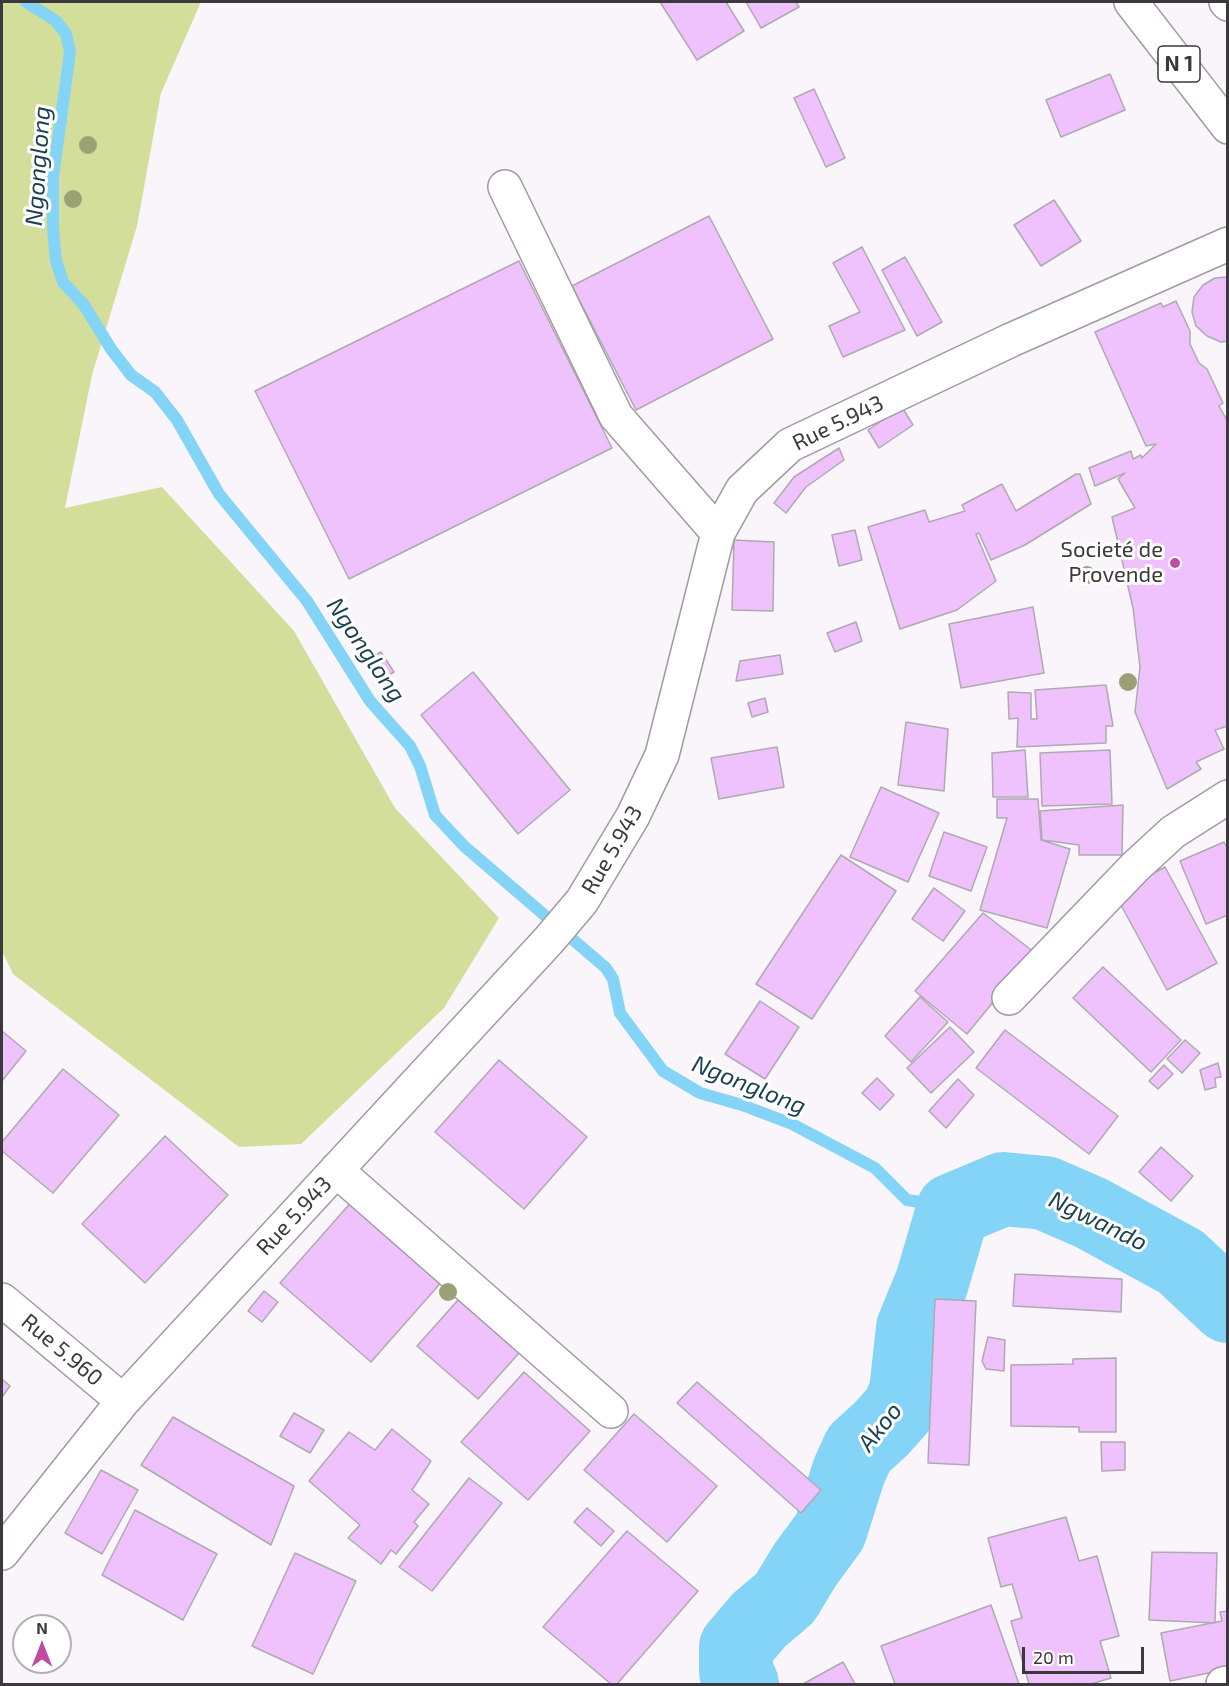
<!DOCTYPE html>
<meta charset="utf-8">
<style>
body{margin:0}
#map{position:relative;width:1229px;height:1686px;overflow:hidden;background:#faf5fb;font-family:"Exo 2",sans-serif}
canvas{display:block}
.frame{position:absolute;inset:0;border:3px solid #3b393b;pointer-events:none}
.north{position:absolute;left:12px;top:1614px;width:60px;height:60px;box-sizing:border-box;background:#fff;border:2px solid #b1b0b1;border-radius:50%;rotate:0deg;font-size:16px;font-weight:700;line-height:24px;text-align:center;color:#3b393b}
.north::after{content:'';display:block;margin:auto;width:21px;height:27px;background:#c04ba4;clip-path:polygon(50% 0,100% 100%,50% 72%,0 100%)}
.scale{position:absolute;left:1022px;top:1647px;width:122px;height:27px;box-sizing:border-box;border:3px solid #3b393b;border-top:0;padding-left:8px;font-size:18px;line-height:21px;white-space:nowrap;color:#3b393b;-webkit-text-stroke:4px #fff;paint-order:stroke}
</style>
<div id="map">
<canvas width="1229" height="1686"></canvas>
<div class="frame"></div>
<div class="north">N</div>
<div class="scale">20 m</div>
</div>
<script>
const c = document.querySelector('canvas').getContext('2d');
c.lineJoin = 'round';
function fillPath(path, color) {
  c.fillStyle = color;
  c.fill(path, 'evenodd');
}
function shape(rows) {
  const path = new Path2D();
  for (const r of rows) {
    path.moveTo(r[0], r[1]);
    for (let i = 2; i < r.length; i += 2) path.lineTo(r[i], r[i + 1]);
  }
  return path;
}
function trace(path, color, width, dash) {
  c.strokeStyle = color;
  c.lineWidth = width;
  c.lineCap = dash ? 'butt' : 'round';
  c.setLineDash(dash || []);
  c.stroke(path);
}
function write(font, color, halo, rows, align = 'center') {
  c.font = font + ' "Exo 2",sans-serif';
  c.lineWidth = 6;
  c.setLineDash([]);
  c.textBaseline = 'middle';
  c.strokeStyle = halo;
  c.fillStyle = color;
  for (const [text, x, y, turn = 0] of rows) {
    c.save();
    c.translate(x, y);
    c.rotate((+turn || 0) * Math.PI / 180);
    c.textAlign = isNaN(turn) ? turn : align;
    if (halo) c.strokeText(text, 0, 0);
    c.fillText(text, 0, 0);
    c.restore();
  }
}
fillPath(shape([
 [2,2,201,2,161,93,137,226,92,375,65,508,162,487,294,631,395,808,499,918,444,1008,301,1144,239,1147,13,974,2,951]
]), '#d2de9a');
trace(shape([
 [26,2,56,21,66,34,70,52,53,177,53,228,56,261,63,282,84,305,111,349,131,375,155,392,177,420,219,494,307,601,370,701,410,746,420,766,435,815,464,846,606,968,613,979,620,1013,663,1071,700,1093,742,1105,792,1124,875,1168,907,1200,933,1204,953,1210]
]), '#83d4f7', 12);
trace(shape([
 [742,1684,736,1672,736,1647,759,1620,785,1598,805,1565,830,1531,849,1471,859,1449,881,1429,898,1410,906,1392,913,1328,932,1282,953,1210,1003,1189,1045,1193,1091,1213,1181,1262,1228,1306]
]), '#83d4f7', 74);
const building = shape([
 [660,2,726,2,744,31,697,60,660,2],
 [746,2,796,2,799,7,761,28,746,2],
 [1110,74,1125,110,1061,137,1046,100,1110,74],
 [814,89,845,158,826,167,794,98,814,89],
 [1054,200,1081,241,1041,266,1014,225,1054,200],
 [709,216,773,339,636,410,572,286,709,216],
 [862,247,905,330,843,357,829,326,860,312,833,263,862,247],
 [905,257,942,322,917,336,882,270,905,257],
 [519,261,612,448,349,579,255,391,519,261],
 [1228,277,1228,341,1221,342,1207,336,1196,326,1192,312,1194,297,1203,285,1215,278,1228,277],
 [1176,301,1190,331,1190,344,1199,363,1207,369,1223,403,1219,406,1228,422,1228,726,1215,730,1224,749,1196,762,1201,769,1167,789,1135,712,1140,667,1133,608,1112,517,1135,508,1118,479,1125,473,1095,486,1089,468,1131,451,1133,459,1141,455,1142,458,1156,444,1146,446,1095,332,1161,303,1163,307,1176,301],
 [902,407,913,425,879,448,868,430,902,407],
 [839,448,844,460,806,487,786,513,774,503,794,477,839,448],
 [1076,474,1080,474,1091,504,1025,545,991,560,979,533,976,534,996,581,957,610,900,629,868,527,925,510,929,522,965,511,962,505,1002,484,1016,511,1076,474],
 [855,530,862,560,839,566,832,535,855,530],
 [734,540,774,542,773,611,732,610,734,540],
 [1033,607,1044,673,961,688,949,624,1033,607],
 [856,622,862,641,835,652,827,633,856,622],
 [381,652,394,672,383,679,370,658,381,652],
 [780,655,783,674,736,681,740,661,780,655],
 [473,672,570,790,518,834,421,715,473,672],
 [1106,685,1113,726,1106,726,1106,743,1017,747,1018,718,1009,719,1008,692,1031,693,1031,719,1037,719,1035,690,1106,685],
 [765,698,768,712,752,717,748,703,765,698],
 [906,722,948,729,944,791,898,785,906,722],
 [777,747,784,787,719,799,711,758,777,747],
 [1025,750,1028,797,993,797,992,753,1025,750],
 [1110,750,1112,804,1042,806,1040,753,1110,750],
 [881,787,939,813,908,882,850,857,881,787],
 [997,799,1038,799,1041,840,1070,849,1047,928,980,910,1007,818,997,818,997,799],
 [1123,805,1122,855,1079,855,1079,845,1042,840,1040,811,1123,805],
 [944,832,987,847,971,891,929,876,944,832],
 [1224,842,1228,850,1228,915,1206,924,1180,861,1224,842],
 [841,855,896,891,812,1019,756,984,841,855],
 [1165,867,1217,963,1167,990,1115,894,1165,867],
 [934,888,965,911,943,941,912,919,934,888],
 [983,913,1034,952,967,1034,915,991,983,913],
 [1103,967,1181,1040,1151,1072,1073,998,1103,967],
 [920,997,948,1022,911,1062,885,1036,920,997],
 [760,1001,799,1027,765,1079,725,1054,760,1001],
 [950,1027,974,1052,931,1093,907,1068,950,1027],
 [1005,1030,1118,1116,1089,1154,976,1068,1005,1030],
 [2,1031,26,1051,2,1081,2,1031],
 [1185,1040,1200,1053,1182,1073,1167,1059,1185,1040],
 [499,1060,587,1137,524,1209,435,1132,499,1060],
 [1218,1063,1221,1077,1215,1078,1216,1087,1205,1090,1200,1070,1218,1063],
 [1164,1065,1173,1074,1158,1089,1149,1081,1164,1065],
 [63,1069,119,1115,53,1193,2,1151,2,1142,63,1069],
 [877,1078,894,1095,880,1110,862,1093,877,1078],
 [958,1079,974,1095,946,1128,929,1111,958,1079],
 [165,1136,228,1195,145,1283,82,1224,165,1136],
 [1161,1147,1193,1176,1171,1201,1139,1172,1161,1147],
 [354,1199,445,1278,371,1362,280,1283,354,1199],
 [1015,1274,1122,1279,1121,1312,1013,1306,1015,1274],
 [467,1290,528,1343,478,1399,417,1346,467,1290],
 [264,1291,278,1302,262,1322,248,1311,264,1291],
 [935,1299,976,1301,969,1465,928,1463,935,1299],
 [988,1337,1005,1340,1004,1371,986,1369,982,1361,988,1337],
 [1116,1358,1116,1432,1079,1432,1079,1427,1011,1426,1011,1365,1073,1364,1073,1359,1116,1358],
 [524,1372,590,1431,528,1500,461,1442,524,1372],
 [2,1379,10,1386,2,1397,2,1379],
 [697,1382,821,1490,801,1513,677,1403,697,1382],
 [294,1413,324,1430,310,1453,280,1436,294,1413],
 [634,1414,717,1486,667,1542,584,1470,634,1414],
 [173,1417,294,1486,271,1545,141,1465,173,1417],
 [392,1429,431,1461,412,1490,429,1504,414,1522,418,1526,396,1554,391,1550,381,1564,348,1538,360,1525,309,1481,349,1432,375,1450,392,1429],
 [1101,1442,1125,1442,1125,1470,1102,1471,1101,1442],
 [101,1470,138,1490,102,1554,65,1533,101,1470],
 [469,1478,502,1503,432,1591,399,1567,469,1478],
 [587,1508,614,1531,601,1546,574,1522,587,1508],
 [135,1510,217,1554,183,1620,102,1575,135,1510],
 [1066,1517,1079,1561,1097,1556,1119,1636,1100,1641,1111,1678,1091,1684,1029,1684,1011,1621,1022,1618,1012,1584,1001,1587,988,1538,1066,1517],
 [627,1531,698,1591,617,1684,611,1684,543,1627,627,1531],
 [1152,1552,1217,1553,1215,1623,1149,1620,1152,1552],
 [295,1553,356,1581,313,1674,252,1646,295,1553],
 [991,1605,1019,1684,895,1684,881,1646,991,1605],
 [1228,1611,1228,1669,1170,1681,1161,1633,1222,1621,1220,1612,1228,1611],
 [843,1662,855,1684,803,1684,843,1662]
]);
fillPath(building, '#efc2fe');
trace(building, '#aeaaaf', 1.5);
const street = shape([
 [505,187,616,416,718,533],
 [1009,998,1135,867,1173,832,1228,797],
 [336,1170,611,1411],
 [2,1300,123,1401],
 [2,1553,123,1401,549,940,582,901,633,816,662,755,718,533,742,490,790,445,1011,340,1228,244],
 [1223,1684,1228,1683]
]);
const highway = shape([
 [1131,2,1228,127],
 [1226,2,1228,4]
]);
trace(street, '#9f9ba0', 36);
trace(highway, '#9f9ba0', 36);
trace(street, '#fff', 33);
trace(highway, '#fff', 33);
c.fillStyle = '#9ca075';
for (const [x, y] of [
 [88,145],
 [73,199],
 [1087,575],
 [1128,682],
 [448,1292]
]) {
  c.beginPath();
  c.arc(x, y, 9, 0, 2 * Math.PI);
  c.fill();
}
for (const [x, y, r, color] of [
 [1175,563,6,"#c04ba4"]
]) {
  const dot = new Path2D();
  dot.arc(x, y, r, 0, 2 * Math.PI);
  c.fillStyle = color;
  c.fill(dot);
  trace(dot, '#fff', 2);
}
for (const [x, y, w] of [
 [1179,64,42]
]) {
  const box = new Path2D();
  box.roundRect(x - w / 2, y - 18, w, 36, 4.5);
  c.fillStyle = '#fff';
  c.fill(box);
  trace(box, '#3b393b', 1.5);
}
write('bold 21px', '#3b393b', null, [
 ["N 1",1179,64]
]);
write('22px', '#3b393b', '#fff', [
 ["Rue 5.943",838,423,-26],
 ["Rue 5.943",612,850,-60],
 ["Rue 5.943",294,1216,-47],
 ["Rue 5.960",62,1350,40]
]);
write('22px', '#3b393b', '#fff', [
 ["Societé de",1163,550],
 ["Provende",1163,575]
], 'right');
write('italic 24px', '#1a3f4e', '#fff', [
 ["Ngonglong",38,166,-86],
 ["Ngonglong",366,650,56],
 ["Ngonglong",749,1085,22],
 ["Ngwando",1098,1221,26],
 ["Akoo",880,1427,-52]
]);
</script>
